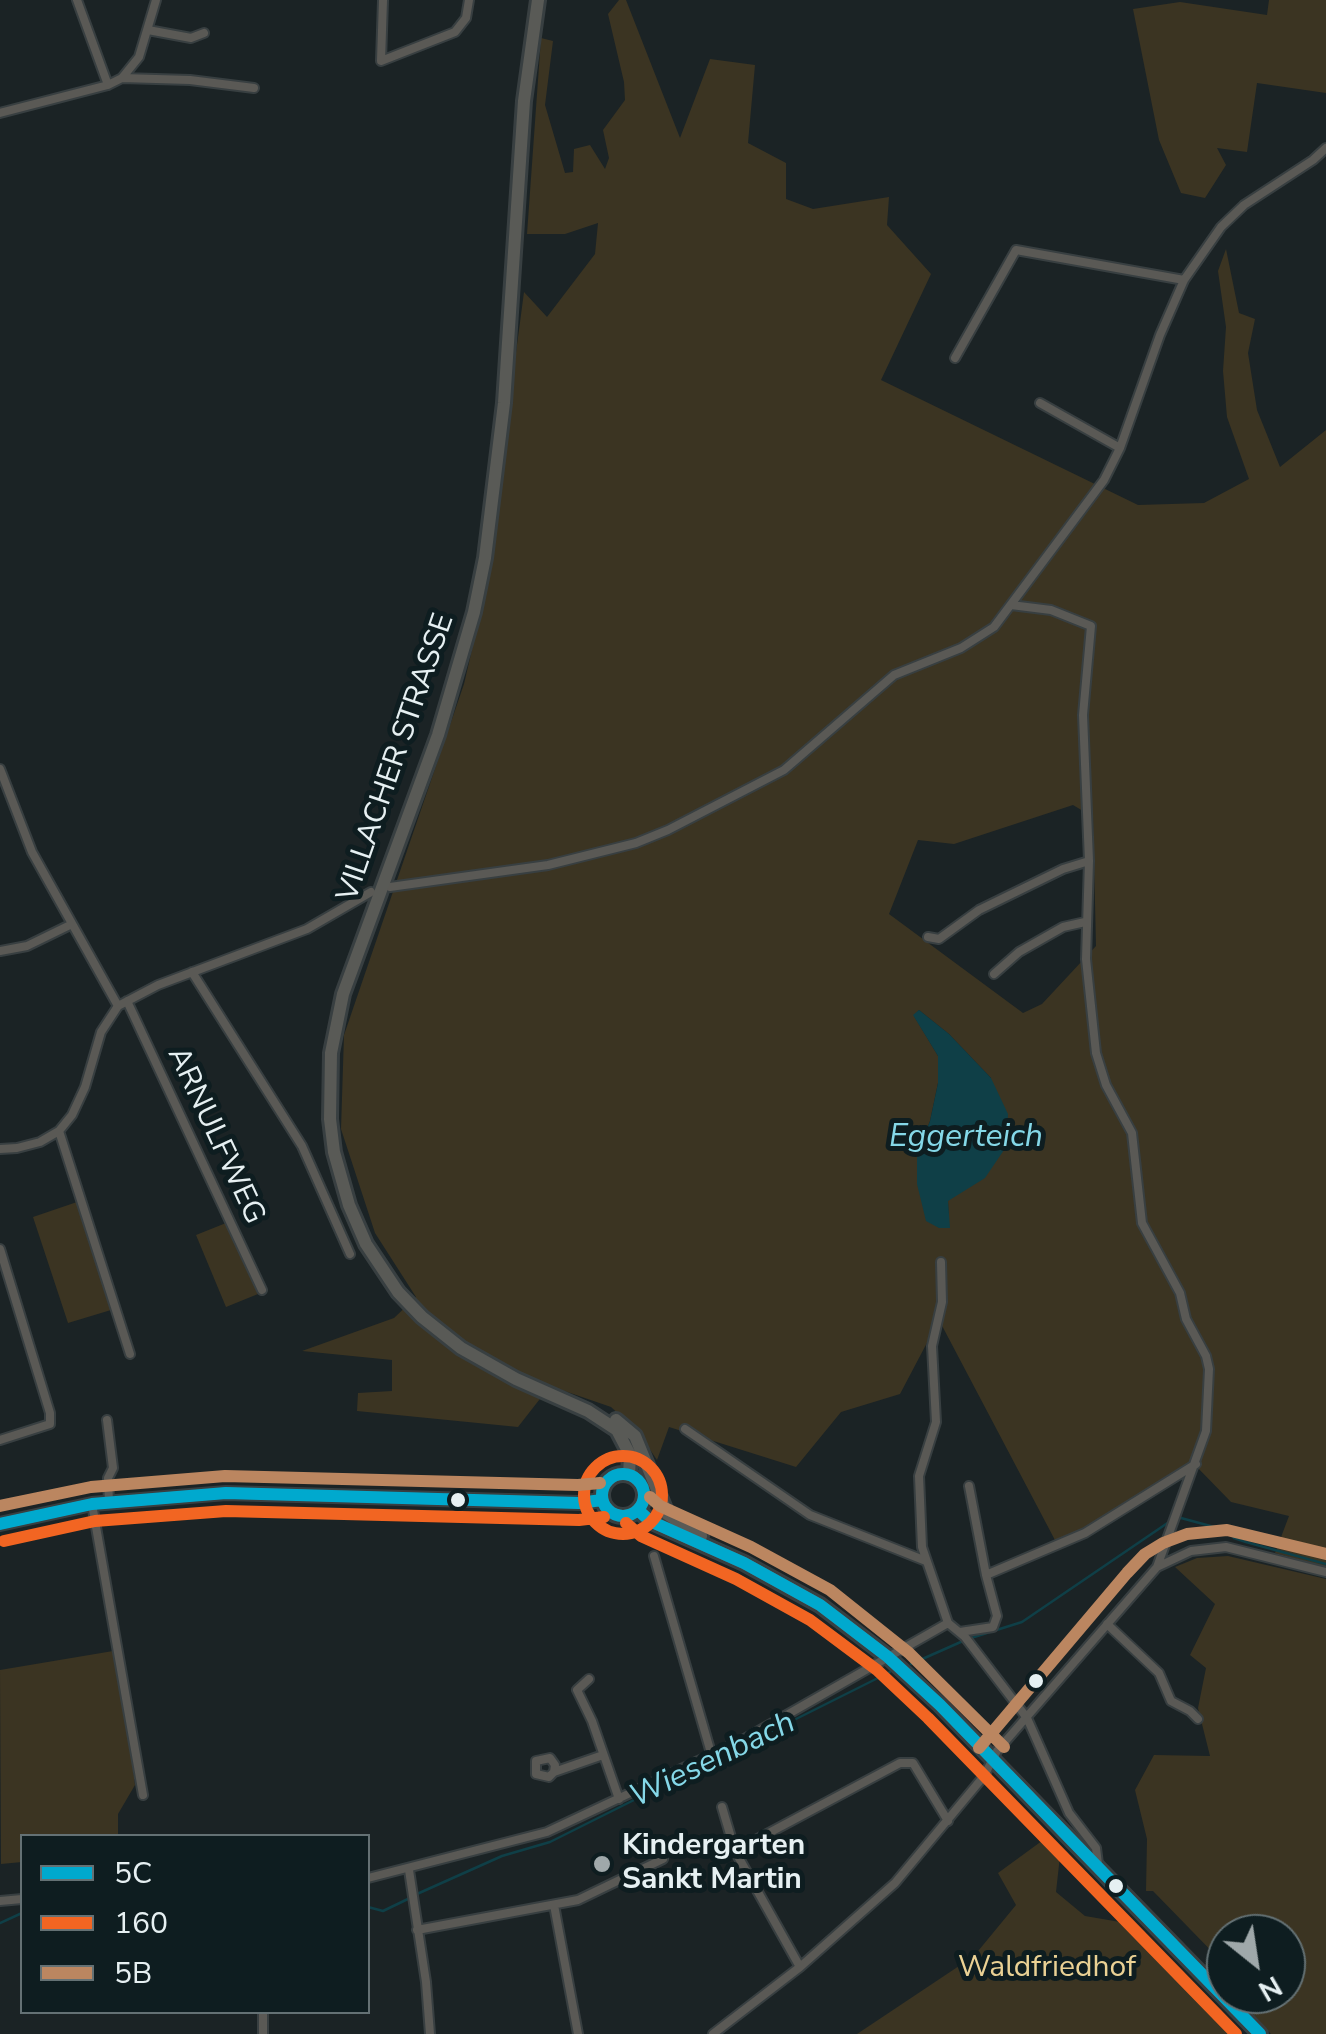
<!DOCTYPE html>
<style>
body{margin:0}
#map{position:relative;width:1326px;height:2034px;overflow:hidden;background:#1b2325;font-family:"Nunito Sans",sans-serif}
canvas{display:block}
.legend{position:absolute;left:20px;top:1834px;width:350px;height:180px;box-sizing:border-box;background:#0e1d20;border:2px solid #647174;margin:0;padding:12px 18px;list-style:none;font-size:30px;color:#e6f0f2}
.legend li{display:flex;align-items:center;gap:20px;height:50px}
.legend b{width:50px;border:2px solid #647174}
.north{position:absolute;left:1206px;top:1914px;width:100px;height:100px;box-sizing:border-box;background:#0e1d20;border:2px solid #647174;border-radius:50%;rotate:150deg;font-size:28px;font-weight:700;line-height:40px;text-align:center;color:#e6f0f2}
.north::after{content:'';display:block;margin:auto;width:35px;height:45px;background:#9fa8aa;clip-path:polygon(50% 0,100% 100%,50% 72%,0 100%)}
</style>
<div id="map">
<canvas width="1326" height="2034"></canvas>
<ul class="legend">
<li><b style="height:12px;background:#00a9ce"></b>5C</li>
<li><b style="height:12px;background:#f26522"></b>160</li>
<li><b style="height:12px;background:#bb8660"></b>5B</li>
</ul>
<div class="north">N</div>
</div>
<script>
const c = document.querySelector('canvas').getContext('2d');
c.lineJoin = 'round';
function fillPath(path, color) {
  c.fillStyle = color;
  c.fill(path, 'evenodd');
}
function shape(rows) {
  const path = new Path2D();
  for (const r of rows) {
    if (r.length === 3) {
      path.moveTo(r[0] + r[2], r[1]);
      path.arc(r[0], r[1], r[2], 0, 2 * Math.PI);
      continue;
    }
    path.moveTo(r[0], r[1]);
    for (let i = 2; i < r.length; i += 2) path.lineTo(r[i], r[i + 1]);
  }
  return path;
}
function trace(path, color, width, dash) {
  c.strokeStyle = color;
  c.lineWidth = width;
  c.lineCap = dash ? 'butt' : 'round';
  c.setLineDash(dash || []);
  c.stroke(path);
}
function write(font, color, halo, rows, align = 'center') {
  c.font = font + ' "Nunito Sans",sans-serif';
  c.lineWidth = 10;
  c.setLineDash([]);
  c.textBaseline = 'middle';
  c.strokeStyle = halo;
  c.fillStyle = color;
  for (const [text, x, y, turn = 0] of rows) {
    c.save();
    c.translate(x, y);
    c.rotate((+turn || 0) * Math.PI / 180);
    c.textAlign = isNaN(turn) ? turn : align;
    if (halo) c.strokeText(text, 0, 0);
    c.fillText(text, 0, 0);
    c.restore();
  }
}
fillPath(shape([
 [619,0,626,0,680,138,710,59,755,65,748,143,786,163,786,199,813,209,889,197,887,225,931,274,881,380,1138,505,1204,503,1249,479,1227,417,1223,371,1226,327,1218,271,1226,249,1239,313,1255,319,1248,353,1257,410,1280,467,1326,430,1326,1567,1275,1553,1289,1516,1231,1502,1195,1465,1084,1532,1056,1542,939,1320,900,1394,841,1412,796,1467,669,1427,657,1460,638,1432,611,1407,550,1386,518,1427,357,1411,358,1393,392,1391,392,1360,302,1351,394,1318,416,1297,375,1233,341,1129,344,1035,464,684,483,602,524,292,547,317,595,254,598,223,565,234,527,234,541,38,553,41,545,105,565,173,573,172,574,149,590,145,605,169,609,158,603,130,625,100,624,82,608,14],
 [1073,805,1093,817,1096,946,1042,1004,1023,1013,889,914,918,840,954,844],
 [919,1010,949,1034,991,1078,948,1201,949,1228,939,1228,917,1153,930,1121,938,1083,938,1056,914,1016],
 [1269,0,1326,0,1326,93,1257,83,1247,152,1217,148,1226,165,1205,198,1181,193,1159,140,1133,9,1180,2,1267,15],
 [77,1202,111,1310,68,1323,33,1217],
 [226,1223,258,1294,226,1307,196,1235],
 [1228,1556,1326,1579,1326,2034,1271,2034,1233,1996,1286,1994,1286,1934,1226,1934,1226,1966,1153,1891,1146,1891,1147,1839,1135,1790,1154,1755,1210,1756,1198,1708,1206,1668,1190,1655,1215,1604,1175,1567,1197,1558],
 [119,1650,135,1785,118,1814,118,1836,22,1836,22,1862,1,1864,0,1670],
 [1050,1835,1061,1847,1056,1892,1085,1916,1120,1922,1130,1917,1241,2034,857,2034,974,1956,1016,1905,998,1873]
]), '#3b3422');
fillPath(shape([
 [919,1010,949,1034,991,1078,1008,1114,1006,1147,985,1178,948,1201,950,1228,939,1228,926,1221,917,1184,917,1153,930,1121,938,1083,938,1056,913,1015]
]), '#0f3f47');
trace(shape([
 [1177,1520,1181,1518,1229,1531,1234,1538,1246,1542,1326,1564],
 [971,1638,1022,1622,1169,1522],
 [911,1664,963,1641],
 [417,1894,502,1856,550,1842,890,1672],
 [368,1907,383,1911,410,1898],
 [0,1923,22,1913]
]), '#0f3f47', 2.5);
const minor = shape([
 [77,0,108,85],
 [383,0,381,61,455,32,466,18,469,0],
 [148,30,191,38,204,33],
 [122,78,190,80,254,88],
 [0,113,108,85,122,78,139,57,156,0],
 [955,358,1016,250,1184,280],
 [1040,403,1120,448],
 [1011,605,1051,610,1091,626,1083,715,1089,861,1086,959,1096,1053,1106,1085,1132,1133,1142,1223,1180,1293,1186,1319,1206,1356,1209,1369,1206,1431,1157,1567],
 [0,769,32,852,118,1006],
 [390,887,548,865,636,843,668,830,784,770,894,675,961,648,994,627,1104,480,1120,448,1160,335,1184,280,1221,227,1244,205,1313,160,1326,148],
 [928,937,939,939,979,910,1063,869,1089,861],
 [0,951,27,946,70,925],
 [192,972,302,1146,350,1254],
 [994,974,1019,952,1063,927,1085,922],
 [127,1001,262,1290],
 [59,1131,130,1354],
 [0,1149,17,1148,40,1142,59,1131,72,1115,85,1087,101,1032,118,1006,158,985,307,929,371,892],
 [0,1249,50,1413,50,1424,0,1440],
 [941,1262,942,1302,932,1346,936,1422,919,1476,922,1547,948,1623,965,1637,1027,1718,1069,1813,1096,1848,1098,1864],
 [107,1420,113,1468,108,1478,109,1503],
 [685,1429,810,1515,926,1561],
 [969,1486,986,1575],
 [92,1504,143,1795],
 [654,1556,711,1753],
 [1107,1624,1159,1673,1171,1701,1190,1711,1198,1719],
 [960,1632,993,1627,997,1616,986,1575,1085,1533,1196,1464],
 [589,1679,577,1690,592,1721,619,1799],
 [554,1772,555,1765,550,1758,536,1761,536,1774,549,1777,554,1772,603,1755],
 [722,1807,735,1851],
 [409,1870,426,1982,430,2034],
 [368,1878,547,1832,741,1741,948,1623],
 [0,1901,22,1899],
 [554,1905,578,2034],
 [417,1930,578,1900,663,1859],
 [800,1967,735,1851,900,1763,913,1763,948,1821],
 [263,2012,263,2034],
 [713,2034,800,1967,895,1883,984,1776,997,1751,1157,1567,1191,1551,1226,1547,1326,1572]
]);
const secondary = shape([
 [0,1524,92,1504,226,1493,579,1503,602,1500]
]);
const primary = shape([
 [538,0,524,101,504,403,485,558,474,612,438,735,343,994,331,1053,330,1119,334,1152,349,1205,366,1244,398,1292,422,1317,461,1348,516,1379,588,1411,617,1430,630,1455,629,1475],
 [616,1420,635,1436,667,1514,701,1536],
 [623,1495,21],
 [638,1510,650,1521,744,1563,820,1605,888,1657,940,1705,1260,2034]
]);
trace(minor, '#383f41', 12);
trace(secondary, '#383f41', 16);
trace(primary, '#383f41', 18);
trace(minor, '#5a5955', 8);
trace(secondary, '#5c5c57', 11);
trace(primary, '#595a56', 12);
trace(shape([
 [623,1495,21],
 [638,1510,650,1521,744,1563,820,1605,888,1657,940,1705,1260,2034],
 [0,1524,92,1504,226,1493,579,1503,602,1500]
]), '#00a9ce', 12);
trace(shape([
 [623,1495,39],
 [626,1523,641,1536,736,1579,810,1620,877,1670,928,1718,1236,2034],
 [4,1541,95,1521,226,1511,579,1520,604,1517]
]), '#f26522', 12);
trace(shape([
 [650,1497,660,1506,751,1547,830,1590,909,1653,1004,1747],
 [0,1506,91,1487,225,1476,578,1485,600,1483],
 [979,1748,1127,1573,1145,1554,1163,1543,1187,1534,1227,1530,1326,1554]
]), '#bb8660', 12);
for (const [x, y, r, color] of [
 [458,1500,9,"#e6f0f2"],
 [1036,1681,9,"#e6f0f2"],
 [602,1864,10,"#9fa8aa"],
 [1116,1886,9,"#e6f0f2"]
]) {
  const dot = new Path2D();
  dot.arc(x, y, r, 0, 2 * Math.PI);
  c.fillStyle = color;
  c.fill(dot);
  trace(dot, '#0e1d20', 4);
}
write('30px', '#e6f0f2', '#0e1d20', [
 ["VILLACHER STRASSE",397,758,-71],
 ["ARNULFWEG",215,1136,65]
]);
write('bold 30px', '#e6f0f2', '#0e1d20', [
 ["Kindergarten",622,1847],
 ["Sankt Martin",622,1881]
], 'left');
write('30px', '#ead194', '#0e1d20', [
 ["Waldfriedhof",1047,1969]
]);
write('italic 32px', '#85d8e8', '#0e1d20', [
 ["Eggerteich",966,1138],
 ["Wiesenbach",713,1761,-26]
]);
</script>
